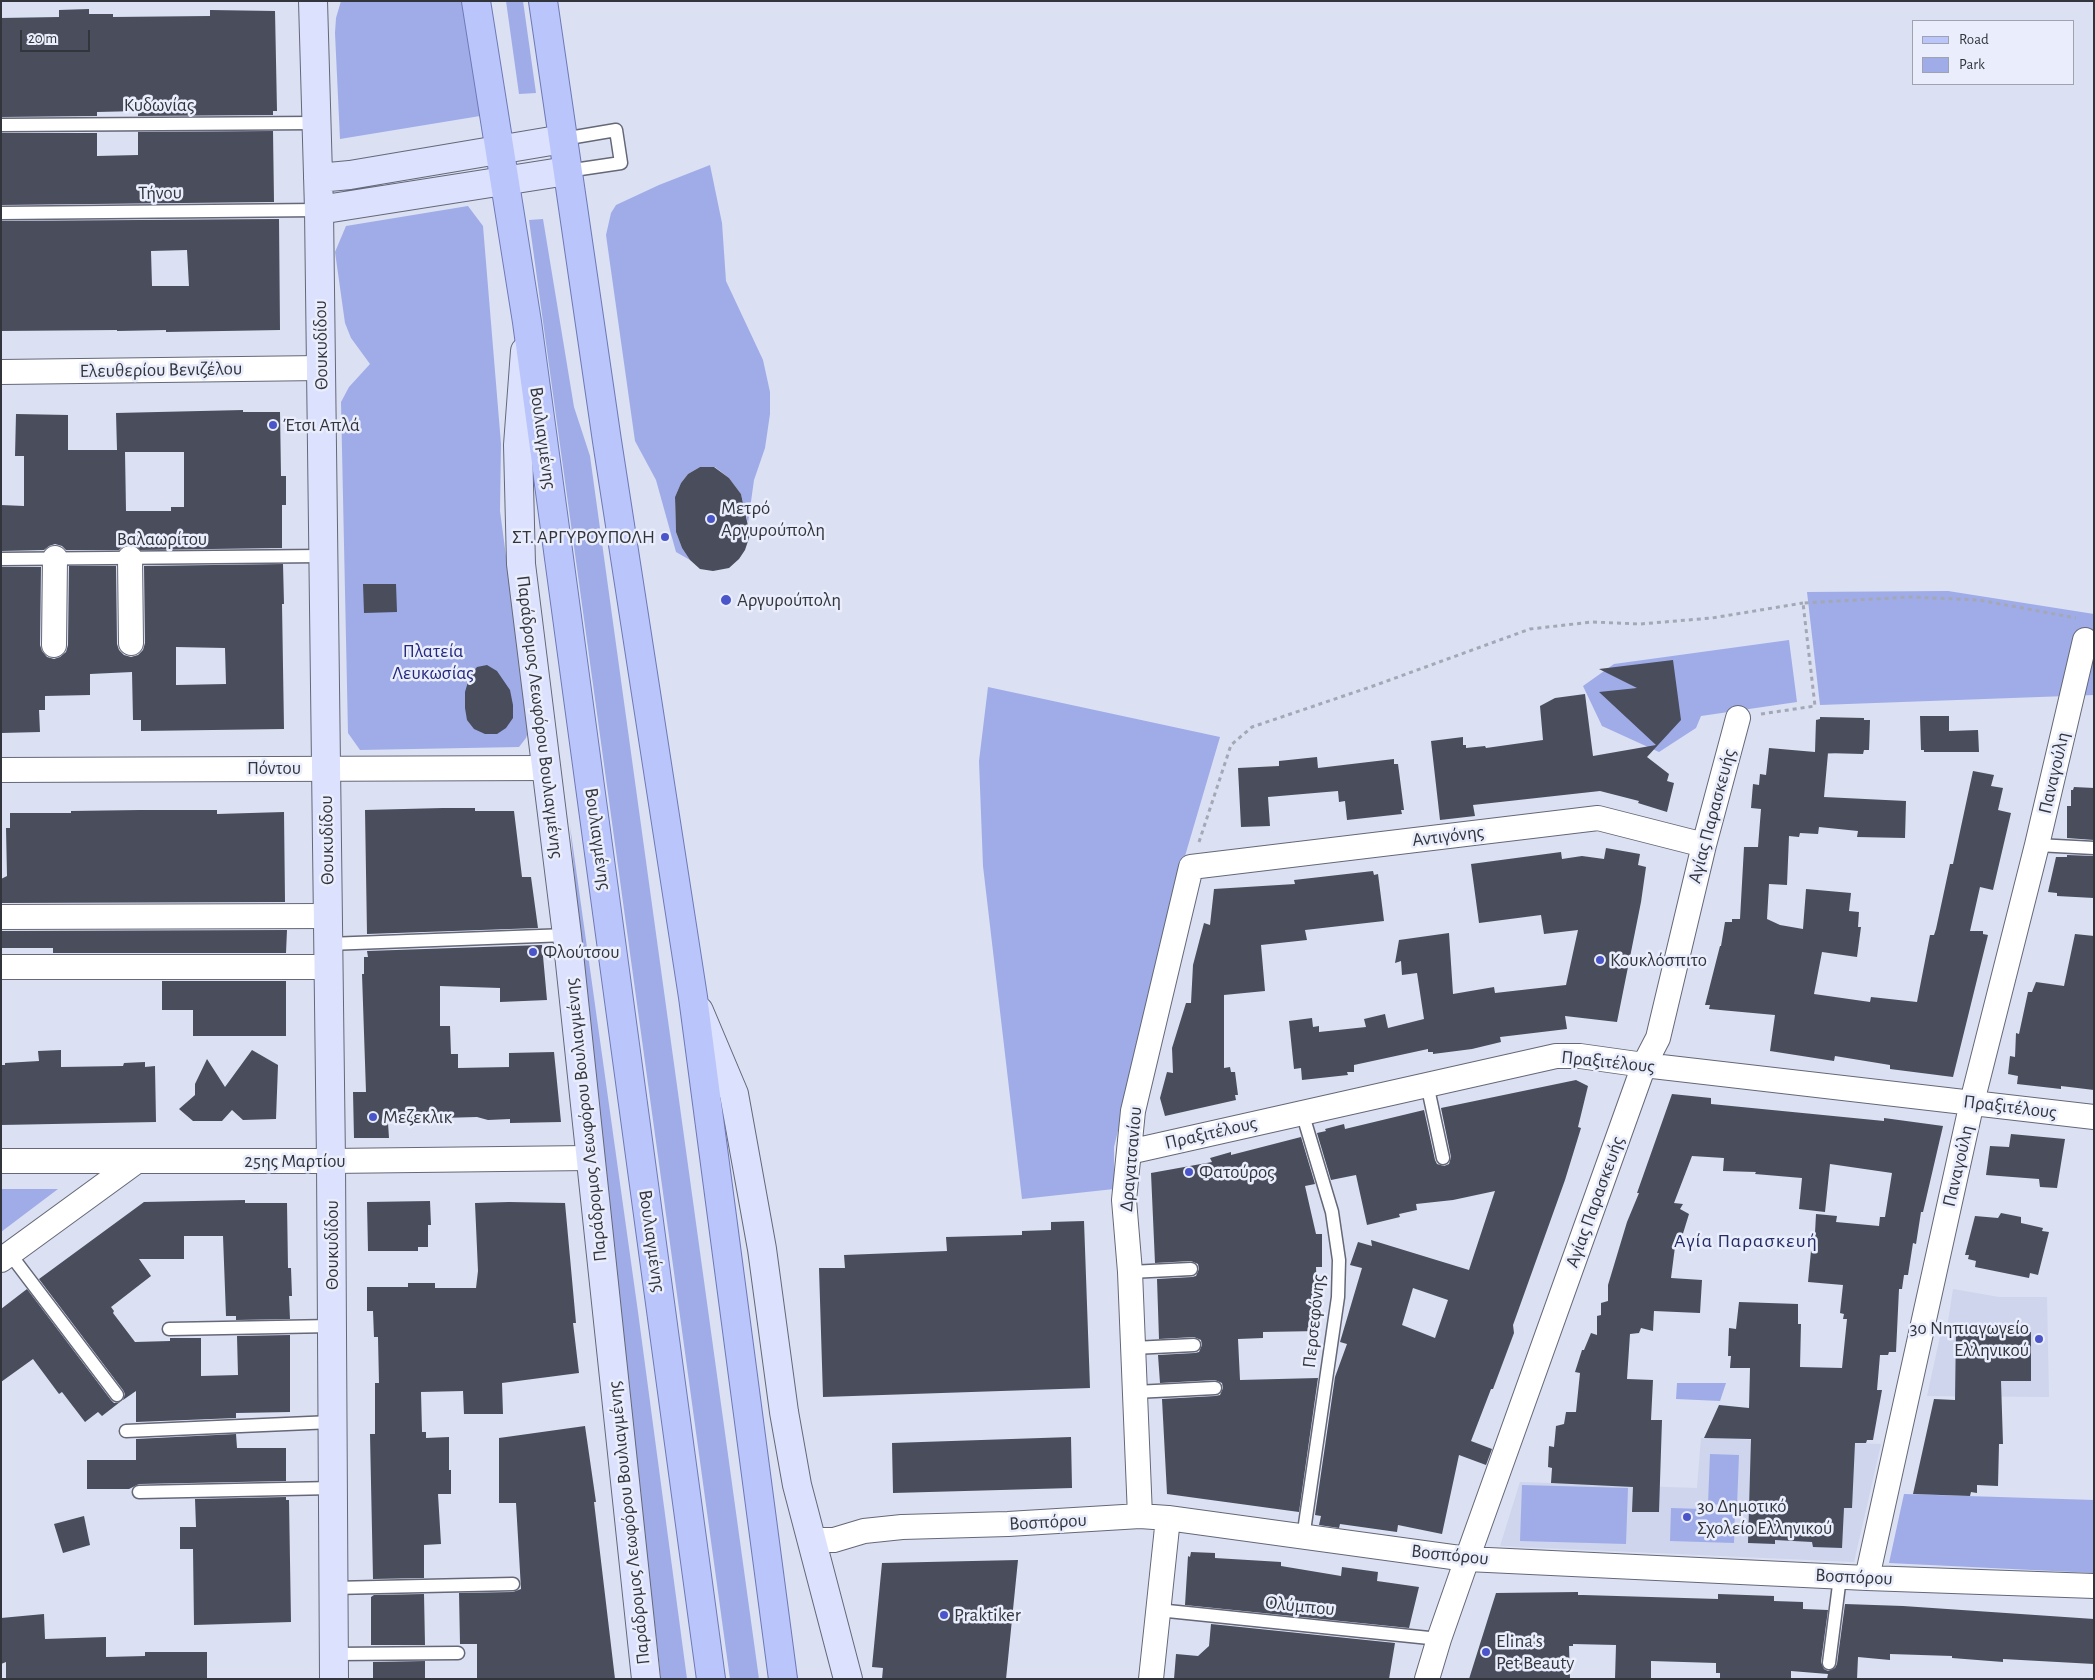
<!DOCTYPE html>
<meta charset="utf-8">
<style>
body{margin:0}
#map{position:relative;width:2095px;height:1680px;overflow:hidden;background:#dbe0f2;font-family:"Alegreya Sans",sans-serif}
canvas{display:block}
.frame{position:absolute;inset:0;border:2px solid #33353c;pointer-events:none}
.legend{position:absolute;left:1912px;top:20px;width:162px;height:65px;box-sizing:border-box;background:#e9edfc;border:1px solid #a0a3af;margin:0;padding:6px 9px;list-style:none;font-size:15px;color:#33353c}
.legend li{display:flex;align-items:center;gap:10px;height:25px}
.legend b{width:25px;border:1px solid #a0a3af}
.scale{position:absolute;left:20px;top:30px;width:70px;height:22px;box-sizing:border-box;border:2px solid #33353c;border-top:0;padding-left:6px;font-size:15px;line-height:18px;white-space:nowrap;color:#33353c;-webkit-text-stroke:4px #e9edfc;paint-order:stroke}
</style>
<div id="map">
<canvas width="2095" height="1680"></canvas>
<div class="frame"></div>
<ul class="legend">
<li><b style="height:6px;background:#bac5fb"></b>Road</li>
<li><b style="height:14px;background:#9face8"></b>Park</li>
</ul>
<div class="scale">20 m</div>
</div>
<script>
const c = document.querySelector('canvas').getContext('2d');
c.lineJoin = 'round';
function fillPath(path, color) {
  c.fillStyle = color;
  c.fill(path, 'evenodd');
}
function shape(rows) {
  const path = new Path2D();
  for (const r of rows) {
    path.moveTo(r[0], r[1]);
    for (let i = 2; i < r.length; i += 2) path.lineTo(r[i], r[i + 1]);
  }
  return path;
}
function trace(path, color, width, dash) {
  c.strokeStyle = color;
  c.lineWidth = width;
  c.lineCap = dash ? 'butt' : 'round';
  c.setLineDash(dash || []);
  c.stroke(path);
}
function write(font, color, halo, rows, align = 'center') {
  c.font = font + ' "Alegreya Sans",sans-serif';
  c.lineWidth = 5;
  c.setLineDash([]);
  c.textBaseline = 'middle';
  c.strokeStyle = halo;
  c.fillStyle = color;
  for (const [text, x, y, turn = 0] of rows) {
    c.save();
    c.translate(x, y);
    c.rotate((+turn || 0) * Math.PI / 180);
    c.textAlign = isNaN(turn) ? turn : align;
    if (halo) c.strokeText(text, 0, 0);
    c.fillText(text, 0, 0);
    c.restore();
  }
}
fillPath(shape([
 [1953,1289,1999,1297,2047,1297,2049,1397,1927,1396,1941,1332,1947,1328],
 [1956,1329,1989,1329,1988,1345,2000,1332,2031,1333,2031,1381,1998,1381],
 [1701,1438,1881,1444,1854,1562,1500,1546,1520,1482,1697,1488]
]), '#ced5ed');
fillPath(shape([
 [341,1,464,1,480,116,340,139,335,33,336,18],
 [506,1,523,1,536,93,519,94],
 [710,165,722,223,726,281,763,360,770,392,770,414,765,448,754,480,748,523,741,494,729,478,715,467,700,467,688,474,681,483,675,497,676,532,682,548,690,560,676,552,656,480,635,441,606,235,611,213,616,205,659,185],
 [468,206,483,226,501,444,500,511,529,729,526,738,519,747,360,750,348,733,341,402,349,387,370,364,351,338,345,323,335,252,346,226],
 [543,219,574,407,590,456,759,1679,730,1679,529,220],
 [1948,591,2094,614,2094,695,1820,705,1807,592],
 [1789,640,1797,702,1701,716,1696,728,1659,752,1602,726,1583,686,1614,664],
 [988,687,1220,737,1185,856,1114,1147,1114,1189,1022,1199,983,866,979,761],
 [570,826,638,1312,687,1679,661,1679,592,1071],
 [1,1189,58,1189,1,1232],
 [1677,1383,1726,1383,1720,1401,1676,1399],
 [1710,1454,1739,1455,1737,1506,1708,1504],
 [1522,1485,1628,1488,1626,1544,1520,1541],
 [1904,1494,2094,1500,2094,1573,1889,1563],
 [1671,1508,1735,1510,1734,1543,1670,1541]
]), '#9face8');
fillPath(shape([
 [89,9,89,14,113,14,113,17,210,16,210,10,275,11,277,111,273,111,273,115,138,116,138,111,97,112,97,116,1,117,1,18,59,17,59,10],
 [273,131,274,202,1,205,1,133,97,133,97,156,138,155,138,132],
 [279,219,280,330,166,332,166,330,117,331,117,330,1,331,1,221],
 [187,250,189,286,152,286,151,251],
 [243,410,243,412,280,412,281,476,286,476,286,505,282,505,282,548,140,550,130,544,123,546,119,550,66,550,62,546,55,544,49,546,44,550,1,551,1,505,24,506,24,456,15,456,16,414,68,415,68,450,117,450,116,413],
 [125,452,184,452,184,507,171,507,171,511,126,511],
 [700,467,714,467,729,478,741,494,750,535,745,550,739,559,729,568,713,571,700,569,690,560,682,548,676,532,675,497,681,483,688,474],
 [283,564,284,604,282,604,284,729,141,731,141,720,133,720,132,672,90,674,90,695,45,696,45,710,39,710,40,732,1,733,1,567,41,567,40,645,42,651,47,657,54,659,60,657,66,652,68,645,69,566,116,566,117,644,119,650,124,655,131,657,138,655,143,650,145,643,144,566],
 [176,647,225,648,226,684,176,685],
 [363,584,396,584,397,612,364,613],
 [1673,660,1681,720,1647,757,1669,774,1667,781,1674,783,1667,812,1638,803,1639,801,1600,791,1473,805,1475,816,1440,820,1431,741,1463,737,1463,745,1466,745,1466,748,1485,746,1486,748,1543,740,1540,706,1555,698,1585,694,1593,756,1656,745,1599,692,1637,688,1599,669],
 [487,665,497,671,510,690,513,705,513,718,506,728,497,734,485,734,474,729,467,720,465,708,465,692,470,675,477,667],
 [1920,716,1949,716,1949,731,1978,730,1979,752,1924,752,1924,750,1921,750],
 [1820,717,1864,718,1864,720,1870,720,1869,750,1864,750,1863,754,1826,753,1828,753,1824,797,1906,801,1905,838,1857,837,1858,831,1819,827,1818,834,1800,833,1799,837,1789,836,1787,885,1769,884,1767,919,1780,925,1803,929,1806,889,1851,893,1849,911,1859,912,1858,927,1861,927,1857,957,1822,952,1814,994,1870,1002,1871,997,1917,1002,1930,935,1934,935,1936,929,1950,864,1953,864,1973,771,1994,775,1991,786,2003,788,1998,810,2011,813,1993,890,1980,887,1970,931,1983,931,1983,934,1988,935,1953,1077,1890,1069,1890,1065,1835,1056,1834,1061,1770,1051,1775,1015,1709,1009,1710,1005,1705,1005,1720,946,1721,946,1725,922,1732,922,1732,919,1740,919,1744,847,1758,847,1761,809,1751,808,1753,784,1759,785,1760,774,1766,775,1769,748,1815,752,1816,720,1820,719],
 [1317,757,1318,768,1394,759,1394,764,1398,764,1404,810,1401,810,1402,814,1347,820,1345,801,1339,802,1338,791,1268,797,1270,826,1241,827,1238,768,1279,766,1279,761],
 [2074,787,2094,788,2094,840,2067,838,2067,806,2071,806,2071,790,2073,790],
 [443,808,475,808,475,811,514,811,522,877,531,877,538,928,367,934,365,810],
 [140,810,217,810,217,814,284,812,285,902,1,903,1,879,7,876,6,828,10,828,10,813,71,813,71,811],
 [1606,848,1640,854,1638,865,1646,867,1641,902,1617,1022,1565,1016,1567,1029,1500,1037,1501,1042,1472,1049,1433,1054,1433,1052,1428,1052,1428,1049,1354,1065,1354,1072,1347,1072,1348,1075,1302,1080,1301,1068,1294,1069,1289,1021,1312,1018,1313,1027,1319,1026,1319,1032,1366,1027,1364,1019,1385,1014,1388,1028,1424,1019,1417,973,1402,975,1401,961,1395,963,1399,940,1449,933,1453,994,1494,987,1495,993,1566,985,1578,930,1544,934,1541,915,1479,923,1471,864,1561,852,1562,859,1582,856,1604,859],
 [2067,855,2094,856,2094,898,2057,896,2057,893,2048,892,2056,857,2067,857],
 [1373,871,1374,875,1378,874,1384,921,1305,930,1307,940,1261,945,1265,991,1224,995,1224,1068,1230,1067,1231,1072,1235,1072,1238,1095,1235,1095,1236,1100,1165,1116,1160,1098,1167,1072,1173,1073,1172,1048,1186,1003,1191,1003,1193,965,1204,923,1210,925,1214,889,1295,884,1294,880],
 [287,930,286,953,53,953,53,948,1,948,1,931],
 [2075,934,2094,936,2094,1090,2061,1086,2061,1089,2017,1084,2018,1076,2008,1074,2010,1056,2015,1057,2016,1033,2019,1034,2028,992,2032,992,2036,982,2064,986],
 [542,945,547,1000,500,1002,500,988,440,986,440,1026,450,1026,451,1054,458,1054,458,1068,509,1067,509,1053,554,1052,561,1122,510,1123,510,1119,488,1120,477,1117,405,1119,405,1122,388,1123,389,1138,354,1138,353,1092,366,1092,362,974,364,974,364,957,368,957,367,951],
 [162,981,286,981,286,1036,193,1036,193,1010,162,1010],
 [61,1050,61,1067,123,1066,124,1063,145,1062,145,1067,155,1066,156,1122,1,1125,1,1065,5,1065,5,1063,39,1061,38,1051],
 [252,1050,278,1065,276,1119,243,1120,232,1110,222,1121,193,1121,179,1109,195,1095,195,1084,207,1059,225,1087],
 [1576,1080,1588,1086,1578,1127,1581,1128,1565,1180,1513,1325,1514,1333,1493,1389,1491,1389,1471,1441,1492,1449,1486,1465,1459,1455,1442,1534,1398,1525,1397,1532,1340,1524,1339,1528,1319,1525,1321,1516,1315,1515,1335,1377,1347,1344,1340,1342,1362,1268,1350,1265,1358,1242,1372,1246,1371,1240,1469,1270,1495,1191,1453,1200,1416,1204,1417,1210,1399,1214,1400,1217,1367,1225,1356,1175,1331,1180,1317,1133,1326,1131,1325,1129,1344,1124,1345,1129,1424,1110,1435,1160,1437,1164,1444,1166,1449,1164,1451,1157,1441,1108],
 [1413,1288,1448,1300,1435,1338,1402,1325],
 [1672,1094,1711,1098,1711,1104,1884,1121,1884,1118,1943,1126,1923,1212,1921,1212,1916,1244,1913,1243,1908,1275,1904,1275,1902,1289,1899,1289,1896,1352,1889,1352,1888,1355,1880,1355,1877,1390,1882,1390,1873,1440,1867,1440,1866,1443,1855,1443,1852,1508,1844,1508,1842,1548,1813,1547,1812,1542,1775,1540,1775,1544,1748,1543,1751,1439,1704,1438,1719,1405,1749,1408,1750,1368,1730,1368,1731,1356,1728,1356,1729,1328,1736,1329,1739,1302,1798,1304,1798,1324,1801,1324,1800,1367,1842,1368,1847,1319,1843,1319,1844,1314,1840,1313,1843,1285,1808,1282,1811,1251,1814,1252,1816,1214,1837,1216,1836,1222,1879,1226,1880,1217,1885,1217,1892,1173,1830,1164,1825,1212,1799,1209,1802,1178,1755,1174,1756,1172,1723,1171,1724,1158,1692,1156,1674,1203,1683,1204,1680,1209,1689,1214,1681,1240,1676,1239,1671,1278,1702,1280,1700,1313,1654,1311,1653,1331,1641,1328,1639,1333,1630,1334,1627,1379,1653,1380,1651,1420,1662,1420,1659,1512,1632,1512,1633,1487,1551,1483,1552,1468,1548,1467,1549,1446,1554,1447,1556,1426,1564,1424,1566,1412,1576,1412,1580,1373,1575,1372,1582,1350,1584,1350,1591,1333,1597,1335,1597,1316,1601,1315,1601,1303,1608,1301,1608,1285,1627,1222,1639,1193,1637,1193],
 [2011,1134,2065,1139,2057,1188,2040,1187,2039,1179,1986,1175,1990,1146,2009,1147],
 [1301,1137,1315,1184,1305,1186,1316,1234,1322,1234,1322,1267,1316,1267,1318,1331,1263,1332,1263,1338,1238,1339,1240,1380,1318,1378,1299,1512,1167,1494,1162,1399,1215,1396,1220,1395,1223,1388,1222,1383,1215,1380,1160,1383,1158,1355,1195,1353,1199,1352,1202,1345,1201,1340,1194,1337,1159,1339,1157,1279,1192,1277,1196,1276,1199,1269,1198,1264,1191,1261,1155,1263,1151,1173,1212,1162,1210,1158,1231,1152,1231,1155],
 [245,1200,245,1203,287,1203,288,1268,291,1268,292,1296,289,1296,290,1319,236,1320,236,1316,226,1316,223,1236,184,1236,184,1259,139,1259,151,1276,111,1307,114,1311,113,1313,135,1342,170,1341,170,1338,201,1338,201,1376,238,1375,237,1336,290,1335,290,1412,236,1413,236,1418,136,1422,136,1391,123,1400,125,1394,123,1390,39,1279,144,1202],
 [430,1201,431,1225,428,1225,428,1247,418,1247,418,1251,368,1251,367,1202],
 [509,1202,565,1203,576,1323,573,1323,579,1373,502,1383,503,1414,464,1414,463,1391,421,1392,422,1432,426,1432,426,1438,449,1437,449,1470,451,1470,451,1494,438,1494,441,1544,424,1545,424,1578,373,1579,370,1434,375,1434,375,1383,379,1383,378,1337,374,1337,373,1311,367,1311,367,1287,408,1287,408,1283,435,1283,435,1288,476,1288,478,1271,475,1203],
 [2001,1213,2021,1217,2021,1223,2043,1228,2042,1231,2049,1232,2038,1275,2030,1273,2029,1278,1975,1267,1976,1261,1968,1259,1969,1255,1965,1255,1975,1216,1998,1218],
 [1084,1221,1090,1388,823,1397,819,1268,845,1268,844,1255,947,1251,946,1237,1022,1235,1022,1231,1051,1230,1051,1222],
 [27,1289,111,1400,114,1403,120,1402,102,1416,98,1412,85,1422,62,1392,59,1394,33,1359,1,1382,1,1309],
 [1956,1328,1989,1329,1989,1332,2031,1332,2031,1381,2001,1381,2003,1444,1999,1444,1998,1486,1977,1485,1977,1493,1971,1492,1970,1496,1913,1494,1934,1399,1955,1400],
 [585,1426,596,1502,594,1502,615,1679,477,1679,477,1644,460,1644,459,1593,513,1592,521,1589,516,1503,499,1503,499,1438],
 [236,1434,237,1448,286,1448,286,1481,139,1484,129,1489,87,1489,87,1460,136,1460,136,1439],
 [1071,1437,1072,1488,893,1493,892,1443],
 [286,1497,286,1500,289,1500,291,1622,194,1625,193,1549,180,1549,180,1527,196,1527,195,1499],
 [84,1516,90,1545,63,1553,54,1524],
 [1191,1552,1215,1553,1215,1558,1281,1562,1281,1566,1341,1576,1342,1567,1378,1572,1377,1581,1419,1587,1409,1628,1185,1605,1188,1556,1190,1557],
 [1018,1560,1006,1679,882,1679,883,1668,872,1667,882,1563],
 [1578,1592,1578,1595,1583,1595,1718,1599,1718,1594,1774,1596,1774,1601,1803,1602,1803,1609,1828,1610,1821,1662,1824,1669,1828,1671,1835,1668,1837,1664,1845,1604,1903,1606,2094,1619,2094,1664,2003,1659,2003,1662,1952,1658,1952,1656,1890,1654,1890,1660,1858,1657,1857,1679,1827,1679,1828,1674,1791,1671,1791,1679,1720,1679,1720,1673,1716,1673,1716,1663,1651,1661,1651,1679,1615,1679,1616,1645,1573,1644,1573,1646,1569,1646,1570,1679,1469,1679,1496,1593],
 [424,1594,425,1645,371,1645,371,1597,374,1595],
 [44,1614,45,1639,106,1637,106,1657,145,1656,145,1652,207,1652,207,1679,6,1679,6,1662,1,1664,1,1618],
 [1211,1624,1395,1643,1389,1679,1174,1679,1176,1654,1198,1656,1209,1646],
 [425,1661,425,1679,373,1679,373,1662]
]), '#494d5c');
const lane = shape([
 [1,125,317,123],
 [563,139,616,130,621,163,567,171],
 [1,213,319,210],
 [1,559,323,556],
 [2037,845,2094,848],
 [328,944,567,935],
 [1427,1084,1443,1158],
 [1302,1112,1332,1212,1339,1260,1338,1297,1303,1538],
 [10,1254,117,1395],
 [1130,1272,1191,1269],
 [169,1329,332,1326],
 [1133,1348,1194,1345],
 [1135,1392,1215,1388],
 [126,1431,332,1422],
 [139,1492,333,1488],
 [333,1588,513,1584],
 [1158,1610,1439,1639],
 [334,1654,458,1653],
 [1829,1663,1840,1577]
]);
const street = shape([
 [1,372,321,368],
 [130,558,131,643],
 [54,645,55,558],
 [1,770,547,768],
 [1,917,328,916],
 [1,967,329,967],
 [1129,1152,1556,1056,1580,1056,1644,1065,2094,1117],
 [1,1161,331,1161,589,1158],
 [1,1260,137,1161],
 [1140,1516,1130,1272,1124,1200,1133,1111,1191,867,1598,818,1704,845],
 [810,1537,821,1540,834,1540,864,1531,902,1527,1008,1524,1140,1516,1168,1518,1467,1559,1867,1578,2094,1586],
 [1867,1578,1972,1102,2037,845,2085,640],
 [1151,1679,1168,1518],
 [1427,1679,1439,1639,1467,1559,1644,1065,1658,1038,1704,845,1738,718]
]);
const secondary = shape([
 [313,1,319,210,331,1161,334,1679],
 [318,178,350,175,563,139],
 [319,210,567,171],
 [525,351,518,445,521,564,567,935,646,1679],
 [699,1011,734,1094,762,1249,784,1412,797,1485,848,1679]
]);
const primary = shape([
 [476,1,527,322,711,1679],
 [543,1,607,441,693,997,783,1679]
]);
trace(lane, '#646878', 15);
trace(street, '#646878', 26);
trace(secondary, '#646878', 30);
trace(primary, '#6d79b6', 30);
trace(shape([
 [1761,714,1815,706,1803,603,1910,597,1979,600,2076,618],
 [1199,842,1231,745,1252,727,1376,685,1530,629,1592,622,1640,624,1712,618,1803,603]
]), '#a4a8b6', 3, [4, 4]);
trace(lane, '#fff', 12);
trace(street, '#fff', 24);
trace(secondary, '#dce2fd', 28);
trace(primary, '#bac5fb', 28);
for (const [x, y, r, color] of [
 [273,425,5,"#4a55ca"],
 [711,519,5,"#4a55ca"],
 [665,537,5,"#4a55ca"],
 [726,600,6,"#4a55ca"],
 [533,952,5,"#4a55ca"],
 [1600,960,5,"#4a55ca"],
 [373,1117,5,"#4a55ca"],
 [1189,1172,5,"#4a55ca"],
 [2039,1339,5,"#4a55ca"],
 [1687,1517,5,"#4a55ca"],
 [944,1615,5,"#4a55ca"],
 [1486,1652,5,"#4a55ca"]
]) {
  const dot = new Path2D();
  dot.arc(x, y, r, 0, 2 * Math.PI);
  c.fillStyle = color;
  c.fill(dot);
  trace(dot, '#e9edfc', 2);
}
write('19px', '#33353c', '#e9edfc', [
 ["Κυδωνίας",159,105],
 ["Τήνου",160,193,-1],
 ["Θουκυδίδου",321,345,-91],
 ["Ελευθερίου Βενιζέλου",161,370,-1],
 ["Βουλιαγμένης",543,438,82],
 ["Βαλαωρίτου",162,539],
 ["Παράδρομος Λεωφόρου Βουλιαγμένης",540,717,83],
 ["Πόντου",274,768],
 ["Παναγούλη",2054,773,-77],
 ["Αγίας Παρασκευής",1712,816,-75],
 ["Αντιγόνης",1448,836,-7],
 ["Βουλιαγμένης",598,839,82],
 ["Θουκυδίδου",327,840,-91],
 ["Πραξιτέλους",1608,1062,6],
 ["Πραξιτέλους",2010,1107,7],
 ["Παράδρομος Λεωφόρου Βουλιαγμένης",586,1120,-96],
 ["Πραξιτέλους",1211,1133,-13],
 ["Δραγατσανίου",1131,1159,-85],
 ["25ης Μαρτίου",295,1161],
 ["Παναγούλη",1958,1166,-77],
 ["Αγίας Παρασκευής",1595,1202,-70],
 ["Βουλιαγμένης",652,1241,82],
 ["Θουκυδίδου",332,1245,-90],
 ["Περσεφόνης",1314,1321,-84],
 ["Βοσπόρου",1048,1522,-3],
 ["Παράδρομος Λεωφόρου Βουλιαγμένης",629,1523,-96],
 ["Βοσπόρου",1450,1555,6],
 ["Βοσπόρου",1854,1577,3],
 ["Ολύμπου",1300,1606,6]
]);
write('19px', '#33353c', '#e9edfc', [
 ["Έτσι Απλά",283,425],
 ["Μετρό",721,508],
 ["Αργυρούπολη",721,530],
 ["ΣΤ. ΑΡΓΥΡΟΥΠΟΛΗ",655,537,"right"],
 ["Αργυρούπολη",737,600],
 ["Φλούτσου",543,952],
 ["Κουκλόσπιτο",1610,960],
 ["Μεζεκλικ",383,1117],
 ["Φατούρος",1199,1172],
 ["3ο Νηπιαγωγείο",2029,1328,"right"],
 ["Ελληνικού",2029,1350,"right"],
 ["3ο Δημοτικό",1697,1506],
 ["Σχολείο Ελληνικού",1697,1528],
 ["Praktiker",954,1615],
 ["Elina's",1496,1641],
 ["Pet Beauty",1496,1663]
], 'left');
write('19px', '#24287e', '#e9edfc', [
 ["Πλατεία",433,651],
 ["Λευκωσίας",433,673]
]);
c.letterSpacing = '1px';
write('20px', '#252d66', '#e9edfc', [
 ["Αγία Παρασκευή",1746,1241]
]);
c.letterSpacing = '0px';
</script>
